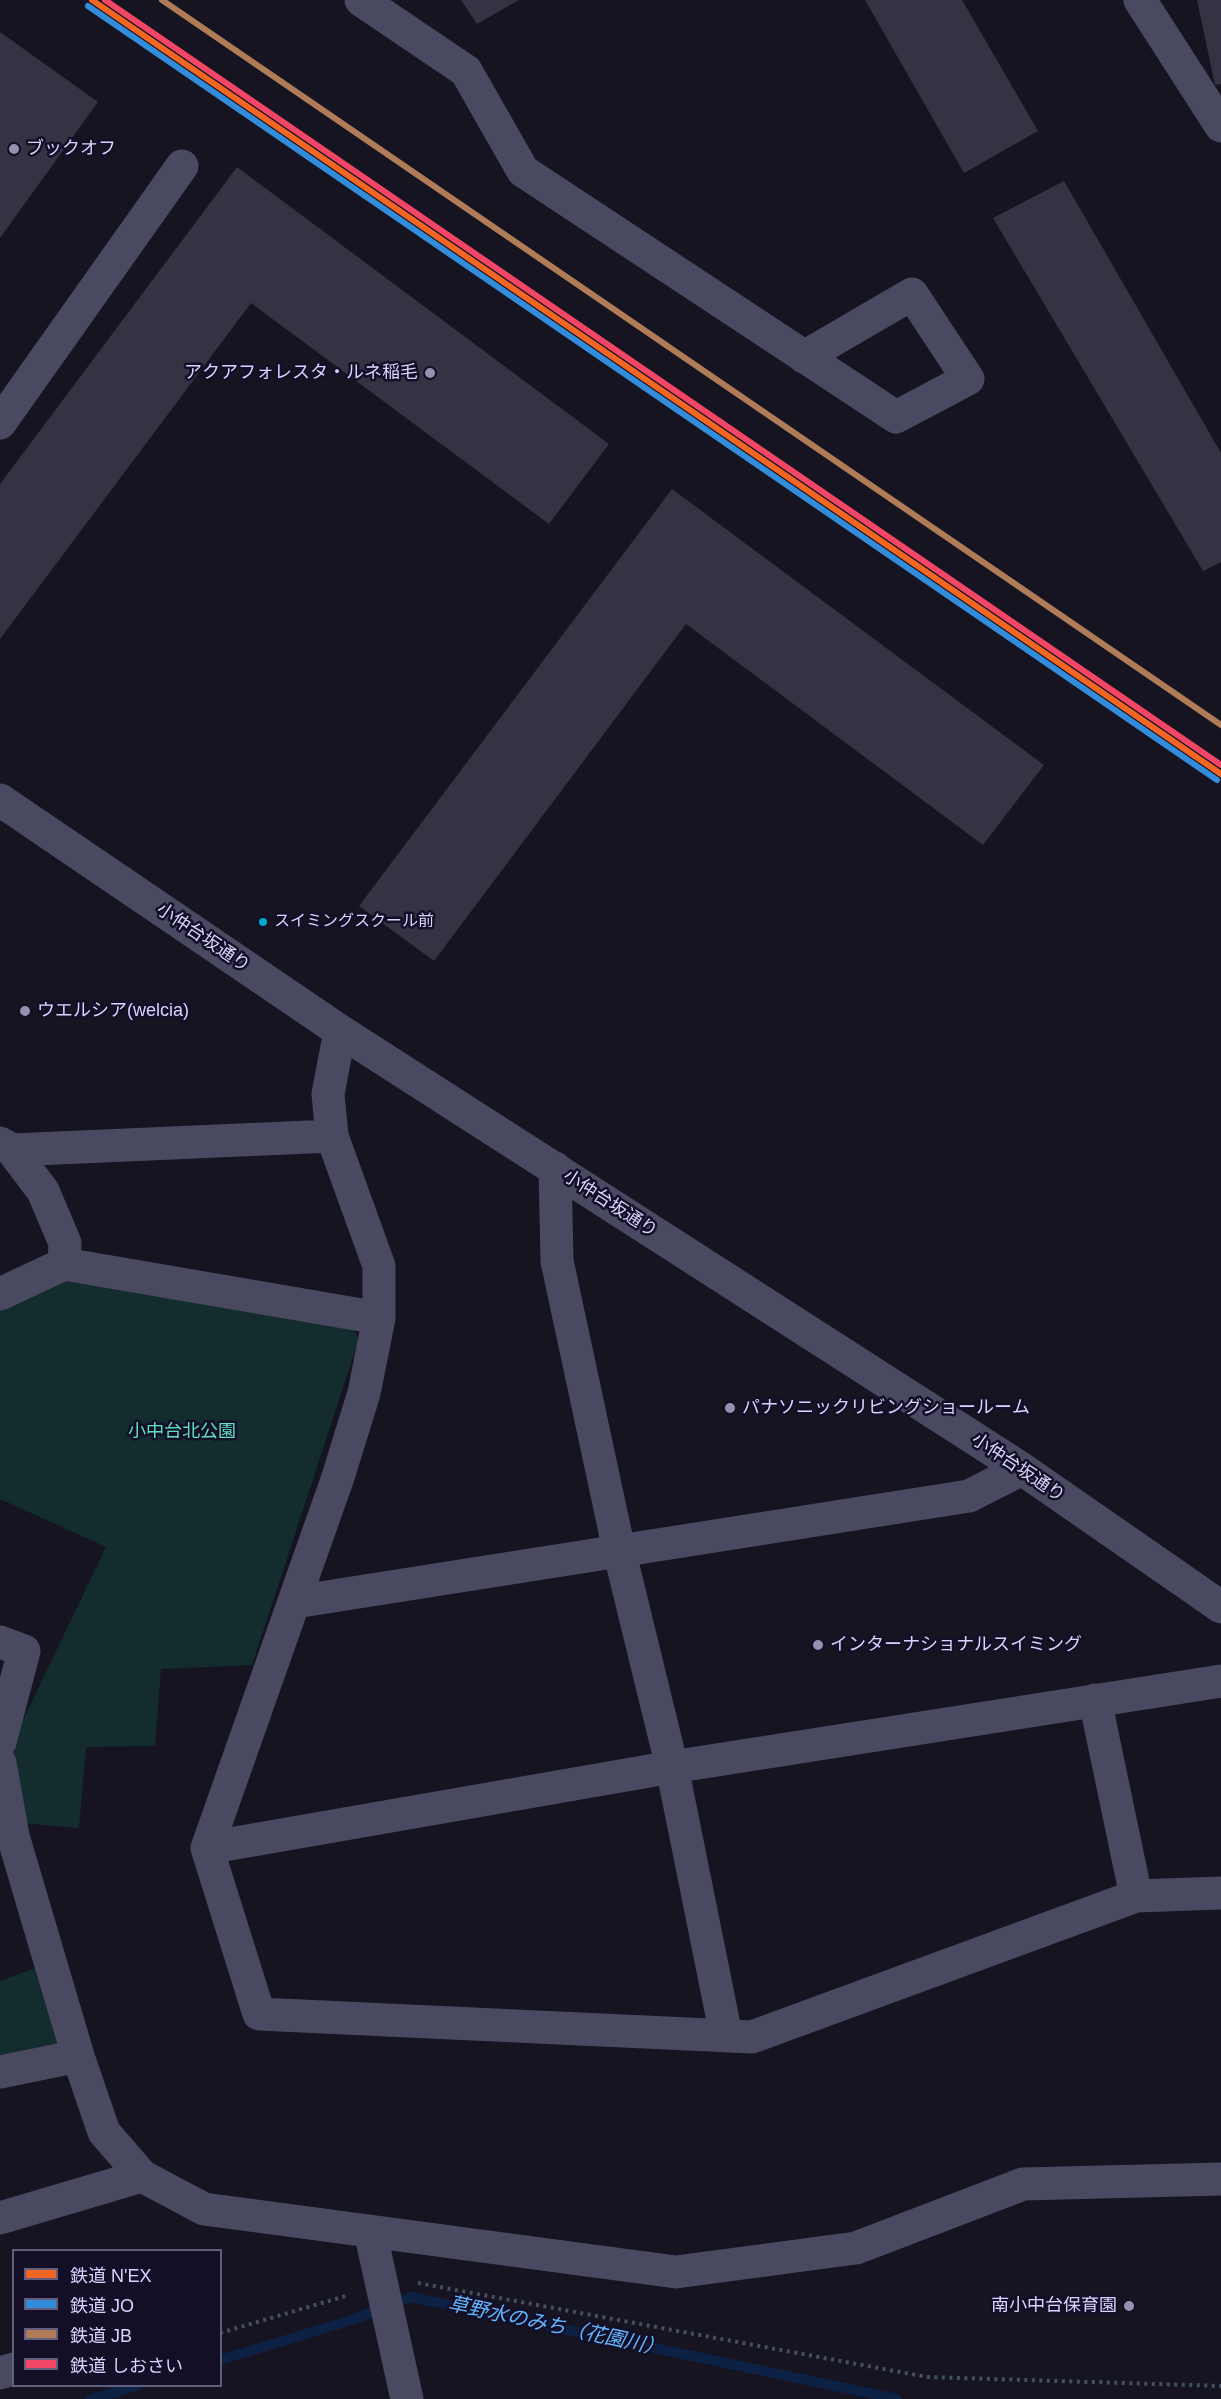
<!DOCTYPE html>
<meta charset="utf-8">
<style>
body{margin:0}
#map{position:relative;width:1221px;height:2399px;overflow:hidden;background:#161421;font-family:Helvetica,"Noto Sans JP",sans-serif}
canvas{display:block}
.legend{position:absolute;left:12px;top:2249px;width:210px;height:138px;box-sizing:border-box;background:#130f26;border:2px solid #625e7d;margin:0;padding:8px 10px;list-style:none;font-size:18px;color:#d9d4ff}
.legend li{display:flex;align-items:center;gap:12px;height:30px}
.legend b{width:30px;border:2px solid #625e7d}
</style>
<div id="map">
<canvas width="1221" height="2399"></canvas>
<ul class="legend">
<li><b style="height:8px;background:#f26522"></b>鉄道 N'EX</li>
<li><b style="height:8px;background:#338cd9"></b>鉄道 JO</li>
<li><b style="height:8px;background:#b07c57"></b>鉄道 JB</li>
<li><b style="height:8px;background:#f34667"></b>鉄道 しおさい</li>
</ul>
</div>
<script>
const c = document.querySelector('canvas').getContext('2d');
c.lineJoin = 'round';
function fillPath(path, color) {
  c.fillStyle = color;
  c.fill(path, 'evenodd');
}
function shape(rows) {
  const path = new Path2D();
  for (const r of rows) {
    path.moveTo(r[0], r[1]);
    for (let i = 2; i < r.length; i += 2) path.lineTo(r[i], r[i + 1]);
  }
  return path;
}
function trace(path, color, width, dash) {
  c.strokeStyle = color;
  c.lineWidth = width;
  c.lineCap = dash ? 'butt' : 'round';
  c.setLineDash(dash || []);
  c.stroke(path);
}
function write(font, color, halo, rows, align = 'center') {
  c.font = font + ' Helvetica,"Noto Sans JP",sans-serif';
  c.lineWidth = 5;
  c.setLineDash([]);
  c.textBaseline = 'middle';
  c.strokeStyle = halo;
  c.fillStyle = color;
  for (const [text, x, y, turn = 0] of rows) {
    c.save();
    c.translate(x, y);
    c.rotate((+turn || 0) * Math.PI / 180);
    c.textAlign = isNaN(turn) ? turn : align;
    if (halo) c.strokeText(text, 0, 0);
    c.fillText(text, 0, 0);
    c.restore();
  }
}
fillPath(shape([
 [61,1275,346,1319,359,1339,252,1665,161,1669,155,1746,86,1747,79,1828,21,1823,11,1745,106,1547,0,1499,0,1303],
 [35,1968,57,2044,0,2058,0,1981]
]), '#132c2d');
trace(shape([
 [220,2360,352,2320,411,2297,897,2399],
 [91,2399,136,2386]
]), '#0d2144', 10);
fillPath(shape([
 [461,0,519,0,477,24],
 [865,0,962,0,1038,131,964,173],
 [1197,0,1221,0,1221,84,1215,85],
 [0,32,98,102,0,238],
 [237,167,609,444,549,524,251,303,0,639,0,484],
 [1064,181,1221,453,1221,562,1203,571,993,218],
 [672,489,1044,765,983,845,686,624,434,961,359,906]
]), '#343243');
trace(shape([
 [418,2283,927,2377,1221,2386],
 [220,2333,349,2295]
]), '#44505f', 4, [3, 4.5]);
trace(shape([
 [361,0,466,71,523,171,896,417,968,379,912,294,804,357],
 [1140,0,1221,126],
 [0,423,182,166],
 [0,800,340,1031,1022,1469,1221,1607],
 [340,1031,328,1094,332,1136,379,1266,379,1318,364,1393,338,1477,207,1848,259,2014,752,2037,1136,1896,1221,1893],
 [0,1143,12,1150,43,1191,65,1243,64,1264,0,1294],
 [12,1150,332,1136],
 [555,1168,557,1261,619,1550,672,1767,726,2035],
 [64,1264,379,1318],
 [295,1602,969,1496,1022,1469],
 [0,1642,24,1651,0,1742],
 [1095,1700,1136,1896],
 [0,1763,13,1836,78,2056,104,2132,142,2176,204,2209,676,2272,856,2248,1023,2184,1221,2179],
 [207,1848,672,1767,1221,1681],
 [0,2072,78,2056],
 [0,2218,142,2176],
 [370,2231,407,2399],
 [0,2373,14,2369]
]), '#4a4962', 33);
trace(shape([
 [92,0,1221,774]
]), '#f26522', 6);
trace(shape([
 [88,6,1217,780]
]), '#338cd9', 6);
trace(shape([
 [162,0,1221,725]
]), '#b07c57', 6);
trace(shape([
 [105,0,1221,765]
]), '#f34667', 6);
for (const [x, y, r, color] of [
 [14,149,6,"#9591b1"],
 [430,373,6,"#9591b1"],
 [263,922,5,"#00a9ce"],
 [25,1011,6,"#9591b1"],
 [730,1408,6,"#9591b1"],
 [818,1645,6,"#9591b1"],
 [1129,2306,6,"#9591b1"]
]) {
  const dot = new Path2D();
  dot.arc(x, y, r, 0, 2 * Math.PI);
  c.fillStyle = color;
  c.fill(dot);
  trace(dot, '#130f26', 2);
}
write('16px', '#d9d4ff', '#130f26', [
 ["スイミングスクール前",274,922]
], 'left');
write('18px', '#d9d4ff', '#130f26', [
 ["ブックオフ",26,149],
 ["アクアフォレスタ・ルネ稲毛",418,373,"right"],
 ["ウエルシア(welcia)",37,1011],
 ["パナソニックリビングショールーム",742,1408],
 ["インターナショナルスイミング",830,1645],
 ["南小中台保育園",1117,2306,"right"]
], 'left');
write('18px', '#d9d4ff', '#130f26', [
 ["小仲台坂通り",203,938,34],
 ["小仲台坂通り",610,1204,33],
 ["小仲台坂通り",1018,1468,34]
]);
write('18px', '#5fe0c0', '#130f26', [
 ["小中台北公園",182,1432]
]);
write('italic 20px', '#62b6ff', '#130f26', [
 ["草野水のみち（花園川）",556,2327,12]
]);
</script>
